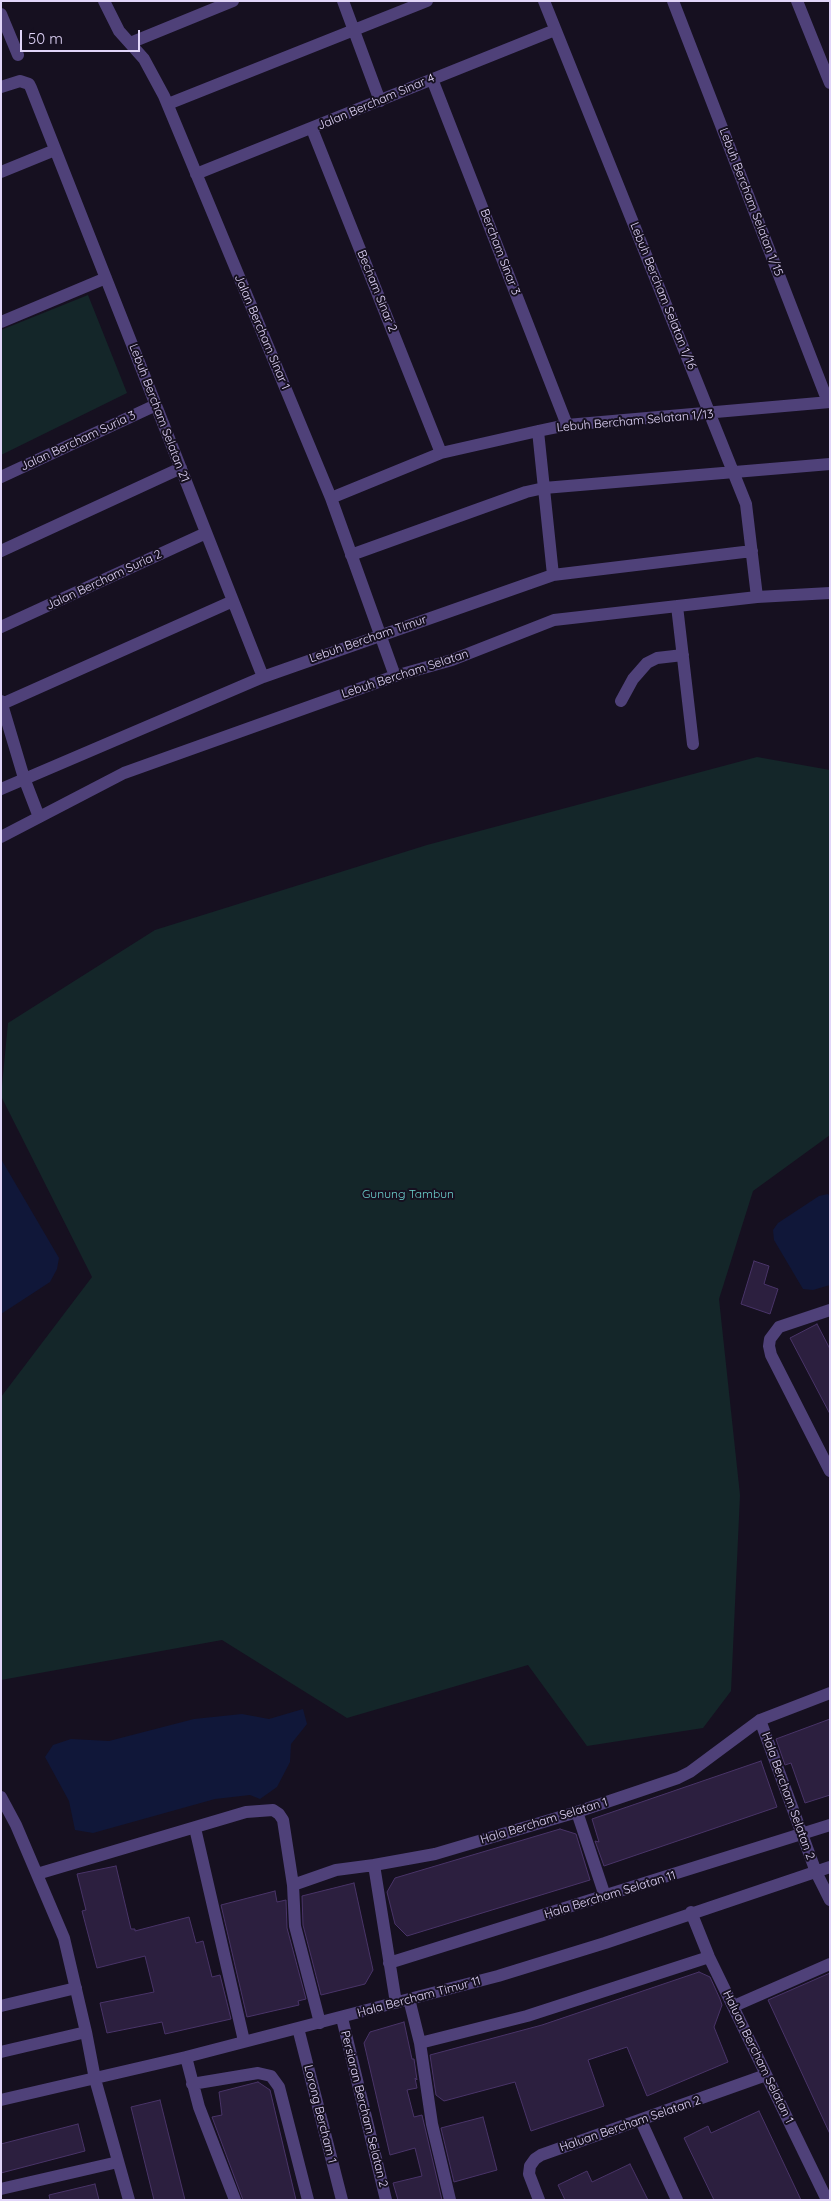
<!DOCTYPE html>
<style>
body{margin:0}
#map{position:relative;width:831px;height:2201px;overflow:hidden;background:#161020;font-family:Quicksand,sans-serif}
canvas{display:block}
.frame{position:absolute;inset:0;border:2px solid #e1d5f9;pointer-events:none}
.scale{position:absolute;left:20px;top:30px;width:120px;height:22px;box-sizing:border-box;border:2px solid #e1d5f9;border-top:0;padding-left:6px;font-size:15px;line-height:18px;white-space:nowrap;color:#e1d5f9;-webkit-text-stroke:4px #161020;paint-order:stroke}
</style>
<div id="map">
<canvas width="831" height="2201"></canvas>
<div class="frame"></div>
<div class="scale">50 m</div>
</div>
<script>
const c = document.querySelector('canvas').getContext('2d');
c.lineJoin = 'round';
function fillPath(path, color) {
  c.fillStyle = color;
  c.fill(path, 'evenodd');
}
function shape(rows) {
  const path = new Path2D();
  for (const r of rows) {
    path.moveTo(r[0], r[1]);
    for (let i = 2; i < r.length; i += 2) path.lineTo(r[i], r[i + 1]);
  }
  return path;
}
function trace(path, color, width, dash) {
  c.strokeStyle = color;
  c.lineWidth = width;
  c.lineCap = dash ? 'butt' : 'round';
  c.setLineDash(dash || []);
  c.stroke(path);
}
function write(font, color, halo, rows, align = 'center') {
  c.font = font + ' Quicksand,sans-serif';
  c.lineWidth = 4;
  c.setLineDash([]);
  c.textBaseline = 'middle';
  c.strokeStyle = halo;
  c.fillStyle = color;
  for (const [text, x, y, turn = 0] of rows) {
    c.save();
    c.translate(x, y);
    c.rotate((+turn || 0) * Math.PI / 180);
    c.textAlign = isNaN(turn) ? turn : align;
    if (halo) c.strokeText(text, 0, 0);
    c.fillText(text, 0, 0);
    c.restore();
  }
}
fillPath(shape([
 [88,295,127,393,1,455,1,330],
 [757,757,830,770,830,1135,753,1191,719,1299,740,1495,731,1691,703,1728,587,1746,528,1665,347,1718,222,1640,1,1680,1,1397,92,1277,1,1096,8,1023,155,930,427,845]
]), '#142629');
fillPath(shape([
 [1,1159,59,1258,57,1269,50,1282,1,1314],
 [828,1194,830,1197,830,1285,813,1290,803,1289,774,1240,773,1230,778,1223,819,1196],
 [303,1709,307,1724,291,1744,290,1762,277,1787,260,1799,250,1795,215,1799,93,1833,75,1830,69,1801,45,1757,53,1745,71,1739,109,1741,194,1719,242,1714,269,1719]
]), '#101739');
const building = shape([
 [754,1261,769,1266,764,1284,778,1289,770,1314,741,1304,754,1261],
 [817,1324,830,1349,830,1414,790,1338,817,1324],
 [830,1719,830,1795,805,1803,791,1763,785,1765,776,1739,830,1719],
 [761,1761,777,1807,604,1866,595,1841,599,1842,592,1819,761,1761],
 [560,1829,576,1834,590,1880,407,1936,395,1924,387,1892,395,1878,560,1829],
 [116,1866,131,1929,135,1929,135,1931,189,1917,196,1943,203,1941,212,1977,220,1975,231,2019,165,2034,162,2022,107,2033,100,2003,154,1992,145,1956,97,1968,82,1911,86,1910,77,1874,116,1866],
 [354,1883,373,1970,365,1984,321,1995,303,1925,302,1896,354,1883],
 [275,1891,277,1902,286,1900,287,1928,306,1999,298,2001,299,2005,247,2017,221,1905,275,1891],
 [699,1972,710,1977,720,1999,722,2005,714,2027,728,2062,647,2096,627,2047,588,2060,604,2106,531,2131,515,2082,444,2101,436,2095,430,2055,542,2025,699,1972],
 [830,1973,830,2134,768,2000,830,1973],
 [404,2022,412,2059,414,2059,417,2080,415,2078,417,2088,407,2090,414,2117,422,2115,442,2200,398,2200,393,2183,422,2176,415,2148,390,2155,364,2043,370,2032,404,2022],
 [258,2082,270,2090,296,2200,243,2200,212,2117,222,2115,219,2092,258,2082],
 [160,2100,185,2200,154,2200,131,2107,160,2100],
 [759,2111,801,2200,714,2200,684,2138,708,2126,711,2133,759,2111],
 [483,2117,497,2170,454,2182,441,2128,483,2117],
 [78,2124,85,2151,1,2173,1,2144,78,2124],
 [630,2164,648,2200,565,2200,558,2185,587,2171,592,2182,630,2164],
 [95,2184,99,2200,50,2200,49,2195,95,2184]
]);
fillPath(building, '#2c1f3f');
trace(building, '#493468', 1);
trace(shape([
 [104,1,119,31,144,59,164,96,331,498,395,676],
 [343,1,380,101],
 [544,1,746,504,757,597],
 [673,1,828,402],
 [797,1,830,83],
 [1,14,18,55],
 [130,43,233,1],
 [432,79,567,425],
 [1,87,20,81,29,84,31,88,263,677],
 [168,104,427,1],
 [312,129,441,453],
 [1,172,55,150],
 [196,174,555,30],
 [1,322,106,278],
 [538,431,553,575],
 [1,477,156,405],
 [331,498,441,453,538,431,567,425,830,402],
 [1,551,181,468],
 [351,555,526,492,544,488,830,464],
 [677,606,693,744],
 [1,627,206,533],
 [1,701,24,778,39,817],
 [621,701,633,679,647,663,657,658,683,655],
 [2,704,233,601],
 [1,789,263,677,553,575,752,551],
 [1,837,124,773,395,676,452,660,554,620,757,597,830,593],
 [830,1310,779,1327,770,1339,769,1346,771,1355,830,1471],
 [760,1720,816,1872,830,1900],
 [1,1797,16,1825,64,1938,86,2032,95,2079,129,2200],
 [577,1812,605,1896],
 [195,1828,244,2041],
 [37,1874,246,1812,273,1810,279,1814,283,1820,293,1885,295,1926,320,2023],
 [293,1885,336,1870,374,1865],
 [691,1912,709,1957,827,2200],
 [389,1963,830,1825],
 [409,1999,420,2043,527,2016,709,1957],
 [396,2003,374,1865,435,1854,577,1812,678,1778,690,1772,760,1720,830,1693],
 [1,2006,76,1988],
 [734,2006,830,1964],
 [342,2018,386,2200],
 [298,2028,342,2200],
 [420,2043,432,2124,450,2200],
 [1,2052,86,2032],
 [186,2057,199,2107,235,2200],
 [192,2084,258,2073,271,2076,279,2087,308,2200],
 [1,2100,186,2057,498,1976,605,1943,830,1867],
 [641,2121,677,2200],
 [1,2189,118,2162],
 [539,2200,529,2174,530,2166,535,2159,541,2155,766,2075]
]), '#4f4179', 12);
write('12px', '#e1d5f9', '#161020', [
 ["Jalan Bercham Sinar 4",376,102,-23],
 ["Lebuh Bercham Selatan 1/15",751,202,69],
 ["Bercham Sinar 3",500,252,69],
 ["Becham Sinar 2",377,291,68],
 ["Lebuh Bercham Selatan 1/16",663,296,68],
 ["Jalan Bercham Sinar 1",262,332,67],
 ["Lebuh Bercham Selatan 21",159,413,69],
 ["Lebuh Bercham Selatan 1/13",635,421,-5],
 ["Jalan Bercham Suria 3",78,441,-25],
 ["Jalan Bercham Suria 2",104,580,-25],
 ["Lebuh Bercham Timur",368,639,-19],
 ["Lebuh Bercham Selatan",405,674,-18],
 ["Hala Bercham Selatan 2",788,1796,70],
 ["Hala Bercham Selatan 1",544,1821,-17],
 ["Hala Bercham Selatan 11",610,1895,-17],
 ["Hala Bercham Timur 11",419,1997,-15],
 ["Haluan Bercham Selatan 1",758,2057,64],
 ["Persiaran Bercham Selatan 2",364,2109,76],
 ["Lorong Bercham 1",320,2114,76],
 ["Haluan Bercham Selatan 2",630,2124,-19]
]);
write('12px', '#6bcfcb', '#161020', [
 ["Gunung Tambun",408,1194]
]);
</script>
